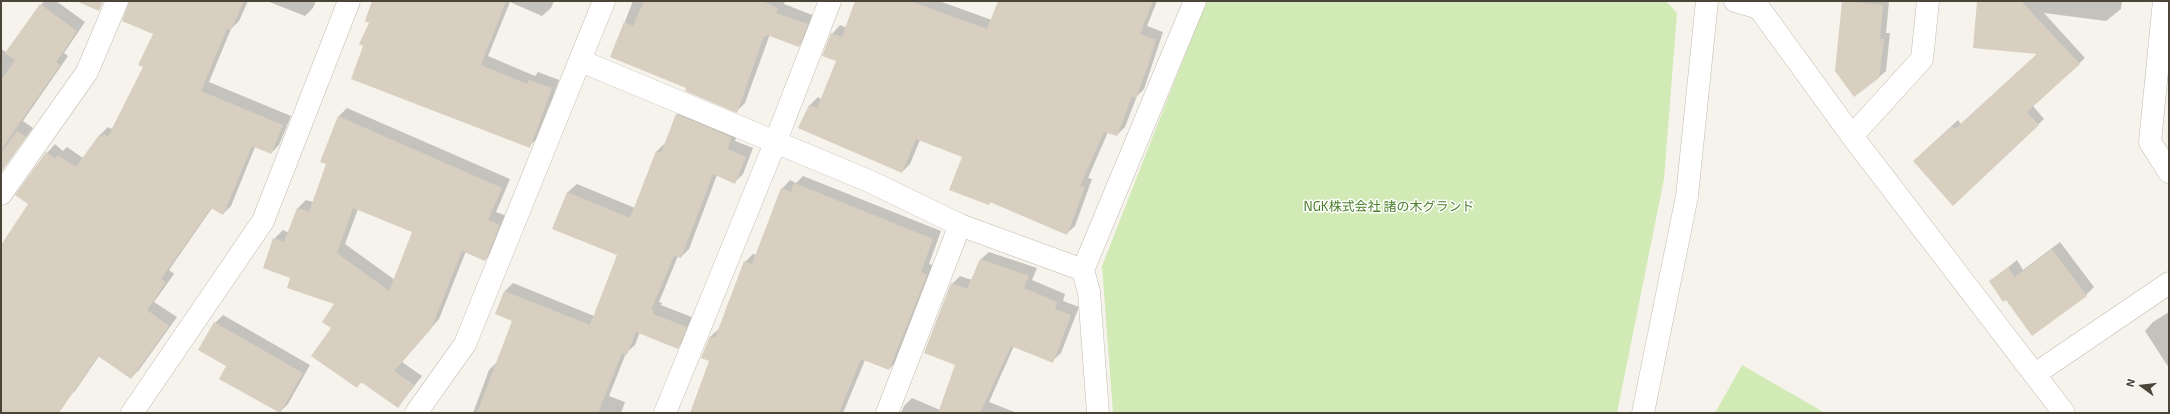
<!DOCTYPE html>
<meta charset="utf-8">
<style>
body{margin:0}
#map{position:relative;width:2170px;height:414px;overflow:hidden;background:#f6f3ec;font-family:"Exo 2",sans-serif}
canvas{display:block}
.frame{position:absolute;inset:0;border:2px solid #4b4439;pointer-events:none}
.north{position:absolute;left:2122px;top:366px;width:40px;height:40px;-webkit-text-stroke:3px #fff;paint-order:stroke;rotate:285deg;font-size:11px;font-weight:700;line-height:16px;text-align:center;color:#4b4439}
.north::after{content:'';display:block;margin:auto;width:14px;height:18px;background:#4b4439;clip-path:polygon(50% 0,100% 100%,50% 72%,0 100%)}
</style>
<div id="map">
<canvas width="2170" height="414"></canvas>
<div class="frame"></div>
<div class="north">N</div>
</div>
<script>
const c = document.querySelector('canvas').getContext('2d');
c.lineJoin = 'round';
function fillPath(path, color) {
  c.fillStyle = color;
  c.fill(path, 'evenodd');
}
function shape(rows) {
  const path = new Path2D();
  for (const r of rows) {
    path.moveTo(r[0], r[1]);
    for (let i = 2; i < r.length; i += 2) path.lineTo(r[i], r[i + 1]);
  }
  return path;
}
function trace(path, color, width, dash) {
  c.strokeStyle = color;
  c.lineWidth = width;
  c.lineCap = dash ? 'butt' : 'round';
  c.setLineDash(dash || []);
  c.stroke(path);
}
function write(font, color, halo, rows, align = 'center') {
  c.font = font + ' "Exo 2","Noto Sans JP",sans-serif';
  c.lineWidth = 3;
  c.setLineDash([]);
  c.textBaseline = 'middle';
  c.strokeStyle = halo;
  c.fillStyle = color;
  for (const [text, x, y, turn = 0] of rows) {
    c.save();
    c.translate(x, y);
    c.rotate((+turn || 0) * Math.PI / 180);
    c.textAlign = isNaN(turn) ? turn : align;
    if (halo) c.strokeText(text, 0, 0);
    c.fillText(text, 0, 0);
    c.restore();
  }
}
fillPath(shape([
 [1206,1,1666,1,1677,13,1664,179,1617,413,1113,413,1102,266],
 [1742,365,1825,413,1715,413]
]), '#d2eab5');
fillPath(shape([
 [44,1,56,1,85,22,64,53,68,56,23,121,33,128,1,172,1,49,6,52],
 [143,1,248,1,239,21,231,29,209,82,291,116,279,145,271,153,255,147,231,206,223,214,212,208,169,270,174,274,154,302,177,317,139,370,131,378,99,356,75,391,50,413,1,413,1,247,30,204,47,153,55,144,63,151,67,147,83,158,100,135,108,127,111,129,113,127,144,66,154,33],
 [267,1,316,1,313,8,305,16],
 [380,1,554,1,551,8,542,16,510,2,488,56,535,76,538,72,559,80,538,138,529,146],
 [633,1,785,1,784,4,815,16,807,37,799,46,770,34,745,103,737,111,687,87,611,57],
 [856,1,939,1,992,20,999,1,1157,1,1147,26,1163,32,1144,89,1137,96,1125,127,1117,135,1108,132,1088,178,1092,179,1075,226,1066,234,991,202,989,204,963,157,920,140,910,164,902,172,799,128,810,105,818,97,821,99,837,61,832,34,840,25,847,28],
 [1843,1,1889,1,1886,33,1890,33,1886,71,1879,77,1836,70],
 [1978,1,2122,1,2121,9,2106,21,2044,13,2085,58,2033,106,2044,119,1953,205,1920,155,1958,120,1961,124,2038,53],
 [685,106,739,129,735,141,753,148,743,174,735,182,717,175,689,249,681,257,678,256,659,302,662,303,661,305,694,318,686,339,678,347,640,332,635,345,626,353,609,396,625,402,621,413,473,413,489,370,497,362,513,321,496,313,505,291,513,283,594,316,618,255,554,228,568,192,577,184,635,208,657,151,666,142,677,115],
 [347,108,510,179,496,212,507,216,493,251,485,260,466,251,439,319,402,362,422,376,398,407,362,382,356,387,335,303,292,277,274,239,283,230,289,233,298,208,306,200,313,202,327,164,322,162,339,116],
 [358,209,414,232,395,280,345,244],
 [803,176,941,231,929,264,935,266,897,361,889,369,865,360,843,413,694,413,710,361,711,336,720,328,745,262,753,254,757,255,782,189,790,180,796,183],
 [2060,242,2094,287,2086,295,2007,298,1990,282,2017,260,2023,270],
 [989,252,1037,268,1032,280,1065,294,1063,301,1079,307,1061,353,1052,361,1014,346,989,402,1017,413,901,413,904,406,912,398,940,410,957,365,952,284,960,276,972,280,980,260],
 [2169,312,2169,368,2145,331,2153,322],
 [223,315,310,365,288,404,280,412,228,366,199,349,215,323]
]), '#0003');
fillPath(shape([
 [76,1,103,1,99,11],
 [129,1,244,1,231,30,227,29,201,91,283,125,271,154,252,146,223,215,211,208,161,279,166,282,147,310,169,326,131,379,98,356,59,413,1,413,1,245,28,204,15,195,46,152,55,159,58,155,76,167,99,135,102,137,104,134,108,137,143,67,138,65,153,34,122,21],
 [372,1,506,1,481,65,527,84,529,80,552,88,530,148,351,79,363,46,359,44,369,23,365,21],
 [644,1,762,1,778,8,776,13,808,24,799,47,767,35,766,37,764,36,737,113,685,91,686,88,610,57,624,22,633,26],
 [855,1,910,1,987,29,998,1,1153,1,1140,34,1156,40,1147,68,1136,98,1132,96,1117,136,1104,132,1080,186,1085,187,1067,235,990,202,989,205,949,190,962,157,916,139,902,173,798,128,809,105,817,108,836,61,822,56,831,33,842,37],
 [1842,1,1883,5,1880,39,1884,39,1879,78,1854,97,1835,71],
 [1977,1,2021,1,2080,64,2027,112,2039,125,1953,206,1913,161,1952,126,1955,129,2037,54,1973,48],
 [40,4,77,31,56,62,60,65,1,150,1,80,15,60,5,53],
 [676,114,731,137,728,149,746,157,735,184,713,174,681,258,674,256,651,310,654,311,653,314,687,327,678,349,636,332,627,355,622,353,598,413,477,413,512,321,495,314,504,291,590,325,617,255,552,229,567,192,630,218,656,151,661,153],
 [338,116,502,188,488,220,500,225,485,261,462,251,431,329,394,371,414,385,398,408,361,382,357,388,311,356,331,328,322,322,334,304,287,288,290,278,263,268,273,238,284,242,297,208,309,212,326,164,320,162],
 [353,208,412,232,389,291,337,253],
 [17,131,26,137,1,172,1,153],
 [794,183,933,239,921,272,927,275,889,370,861,359,839,413,690,413,709,361,701,358,710,336,715,338,744,261,752,264,781,188,791,192],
 [2052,249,2087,296,2032,336,2006,300,2003,302,1989,281,2008,267,2015,277],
 [980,259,1029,276,1024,288,1057,302,1055,309,1071,315,1053,363,1011,346,980,413,938,413,955,365,924,353,951,283,967,289],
 [214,322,303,373,280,413,219,379,226,366,198,350]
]), '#d8cfc1');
const minor = shape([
 [1735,1,1759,8,1852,136,2064,413],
 [2164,1,2150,142,2169,172],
 [581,61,869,181,960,225,1083,270],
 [1852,136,1922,59,1928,1],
 [1,194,87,72,117,1],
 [2035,374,2169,283],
 [132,413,263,221,349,1],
 [416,413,465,344,604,1],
 [665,413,775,143,830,1],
 [887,413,960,225],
 [1098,413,1089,292,1083,270,1195,1],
 [1643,413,1687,196,1707,1]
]);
trace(minor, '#c2bbae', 23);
trace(minor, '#fff', 22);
write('13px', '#4a7f2a', '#fff', [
 ["NGK株式会社 諸の木グランド",1389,207]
]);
</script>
